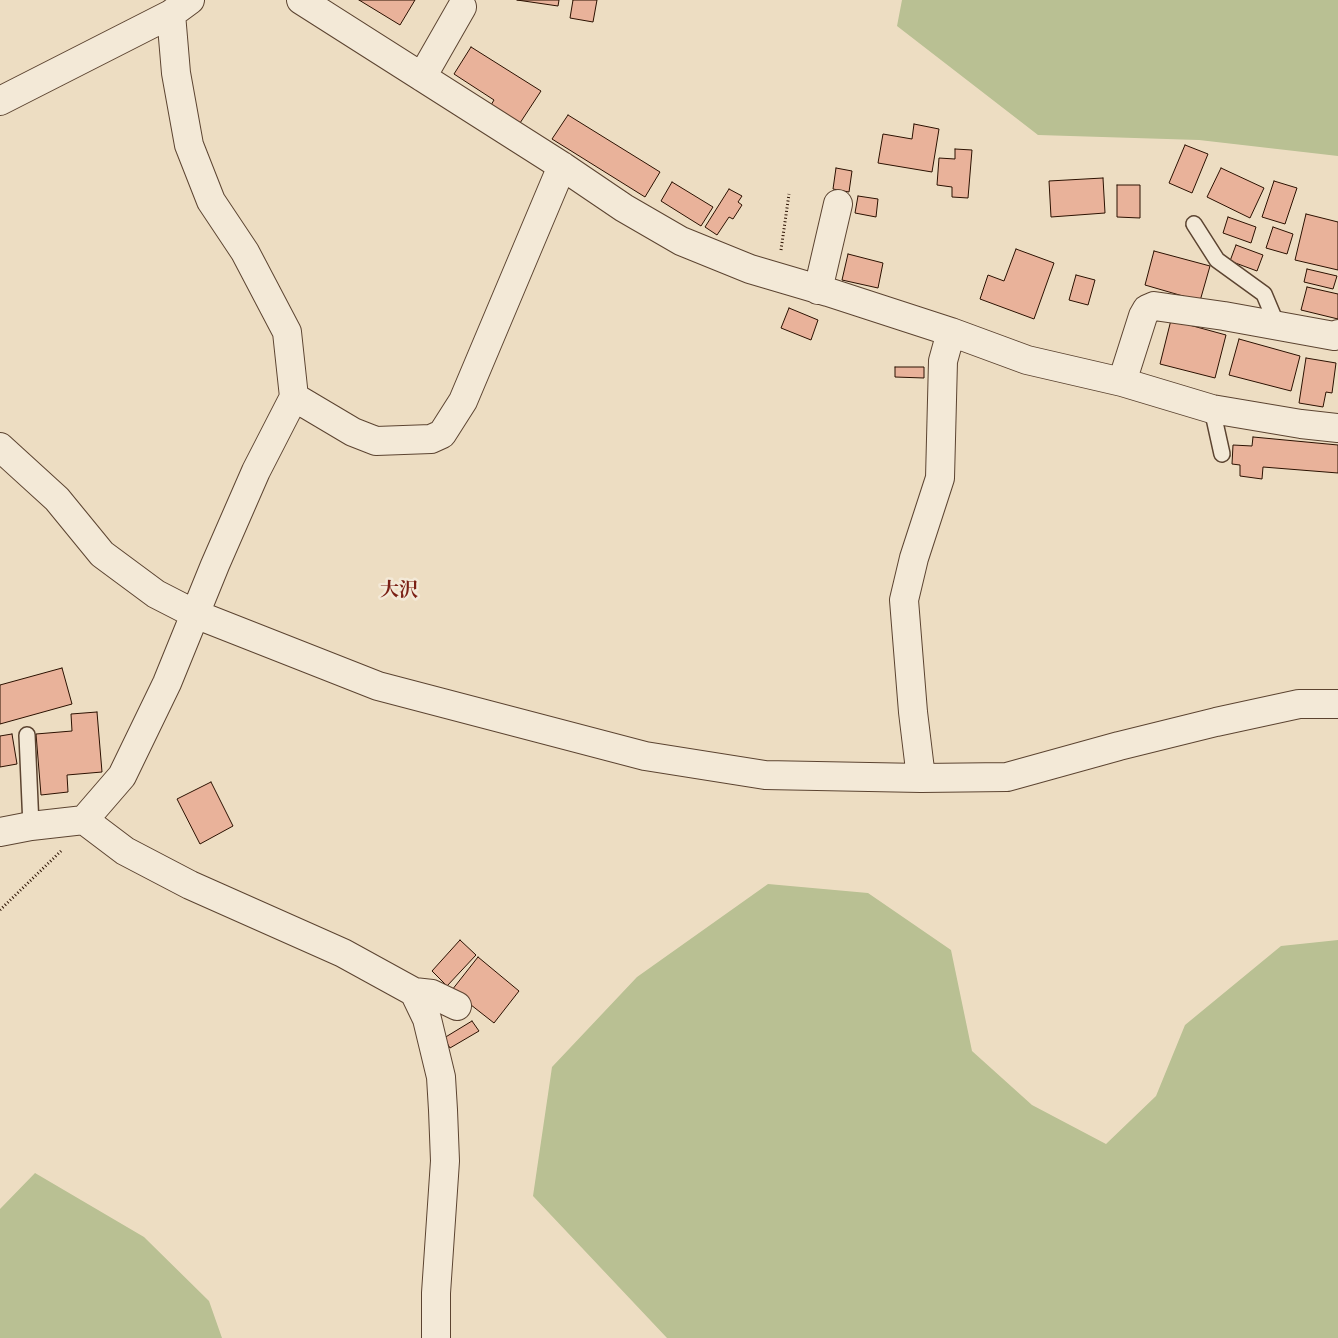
<!DOCTYPE html>
<meta charset="utf-8">
<style>
body{margin:0}
canvas{display:block;background:#edddc2}
</style>
<canvas width="1338" height="1338"></canvas>
<script>
const c = document.querySelector('canvas').getContext('2d');
c.lineJoin = 'round';
function fillPath(path, color) {
  c.fillStyle = color;
  c.fill(path, 'evenodd');
}
function shape(rows) {
  const path = new Path2D();
  for (const r of rows) {
    path.moveTo(r[0], r[1]);
    for (let i = 2; i < r.length; i += 2) path.lineTo(r[i], r[i + 1]);
  }
  return path;
}
function trace(path, color, width, dash) {
  c.strokeStyle = color;
  c.lineWidth = width;
  c.lineCap = dash ? 'butt' : 'round';
  c.setLineDash(dash || []);
  c.stroke(path);
}
function write(font, color, halo, rows, align = 'center') {
  c.font = font + ' "Gentium Book Plus","Noto Serif JP",serif';
  c.lineWidth = 5;
  c.setLineDash([]);
  c.textBaseline = 'middle';
  c.strokeStyle = halo;
  c.fillStyle = color;
  for (const [text, x, y, turn = 0] of rows) {
    c.save();
    c.translate(x, y);
    c.rotate((+turn || 0) * Math.PI / 180);
    c.textAlign = isNaN(turn) ? turn : align;
    if (halo) c.strokeText(text, 0, 0);
    c.fillText(text, 0, 0);
    c.restore();
  }
}
fillPath(shape([
 [902,0,1338,0,1338,156,1199,140,1038,135,897,26],
 [768,884,868,893,951,950,972,1051,1032,1105,1106,1144,1156,1096,1185,1025,1281,946,1338,940,1338,1338,667,1338,533,1196,552,1067,637,977],
 [35,1173,144,1237,209,1301,222,1338,0,1338,0,1209]
]), '#b9c093');
const building = shape([
 [359,0,415,0,400,25,359,0],
 [517,0,559,0,558,6,517,0],
 [573,0,597,0,593,22,570,18,573,0],
 [471,47,541,91,520,123,491,105,494,100,454,74,471,47],
 [568,115,660,172,645,197,552,139,568,115],
 [914,124,939,129,932,172,878,163,883,134,912,139,914,124],
 [1185,145,1208,154,1192,193,1169,183,1185,145],
 [955,149,972,150,968,198,952,197,952,187,937,185,939,158,955,159,955,149],
 [836,168,852,171,849,192,833,189,836,168],
 [1221,168,1264,188,1250,218,1207,197,1221,168],
 [1103,178,1105,213,1051,217,1049,181,1103,178],
 [1274,181,1297,188,1285,224,1262,217,1274,181],
 [672,182,713,207,701,226,661,201,672,182],
 [1117,185,1140,185,1140,218,1117,217,1117,185],
 [729,189,742,196,738,202,742,205,733,219,729,217,717,235,705,227,729,189],
 [858,196,878,199,876,217,855,213,858,196],
 [1306,214,1338,222,1338,270,1295,260,1306,214],
 [1228,217,1256,227,1251,243,1223,233,1228,217],
 [1273,227,1293,234,1287,254,1266,248,1273,227],
 [1236,245,1263,255,1257,271,1230,261,1236,245],
 [1016,249,1054,263,1034,319,980,299,988,275,1004,281,1016,249],
 [1154,251,1210,266,1200,301,1145,285,1154,251],
 [848,254,883,263,878,288,842,280,848,254],
 [1307,269,1337,276,1333,289,1304,282,1307,269],
 [1076,275,1095,280,1088,305,1069,300,1076,275],
 [1307,287,1338,294,1338,319,1301,310,1307,287],
 [789,308,818,320,811,340,781,328,789,308],
 [1171,320,1226,335,1215,378,1160,364,1171,320],
 [1239,339,1300,356,1291,391,1229,375,1239,339],
 [1306,358,1336,363,1332,393,1326,392,1323,407,1299,403,1306,358],
 [895,367,924,367,924,378,895,377,895,367],
 [1253,437,1338,445,1338,473,1263,467,1262,479,1240,476,1240,465,1232,464,1233,445,1252,446,1253,437],
 [62,668,72,704,0,724,0,685,62,668],
 [97,712,102,772,67,775,68,792,41,795,36,734,72,731,71,714,97,712],
 [12,734,17,764,0,767,0,736,12,734],
 [211,782,233,826,200,844,177,799,211,782],
 [460,940,476,955,447,986,432,971,460,940],
 [478,957,519,991,494,1023,452,990,478,957],
 [472,1021,479,1031,450,1048,444,1038,472,1021]
]);
fillPath(building, '#e9b29a');
trace(building, '#2b1101', 1);
const lane = shape([
 [1194,224,1217,260,1264,294,1277,325],
 [1212,409,1222,454],
 [27,735,31,826]
]);
const street = shape([
 [301,0,562,166,624,208,681,241,750,269,828,292,951,332,1027,360,1122,382,1212,409,1301,424,1338,428],
 [422,77,462,7],
 [0,101,171,14],
 [818,290,838,204],
 [1122,382,1143,316,1147,309,1154,306,1224,316,1334,336,1338,334],
 [294,397,353,432,376,441,431,439,442,434,463,401,562,166],
 [0,447,57,499,102,554,156,594,195,614,378,686,645,756,765,775,921,778,1007,777,1119,746,1216,722,1299,704,1338,704],
 [921,778,913,712,904,600,914,558,940,478,943,361,951,332],
 [84,820,125,851,190,885,343,953,414,992,432,994,457,1006],
 [0,832,31,826,84,820,122,776,167,683,215,565,256,471,294,397,287,332,245,252,211,201,189,145,176,73,171,14,190,0],
 [414,992,427,1019,441,1077,443,1110,445,1161,436,1293,436,1338]
]);
trace(lane, '#5c4431', 18);
trace(street, '#5c4431', 30);
trace(shape([
 [781,250,789,194],
 [0,910,61,851]
]), '#2b1101', 3, [1, 2.5]);
trace(lane, '#f3e9d7', 15);
trace(street, '#f3e9d7', 28);
write('bold 19px', '#7a1f14', '#f3e9d7', [
 ["大沢",399,591]
]);
</script>
